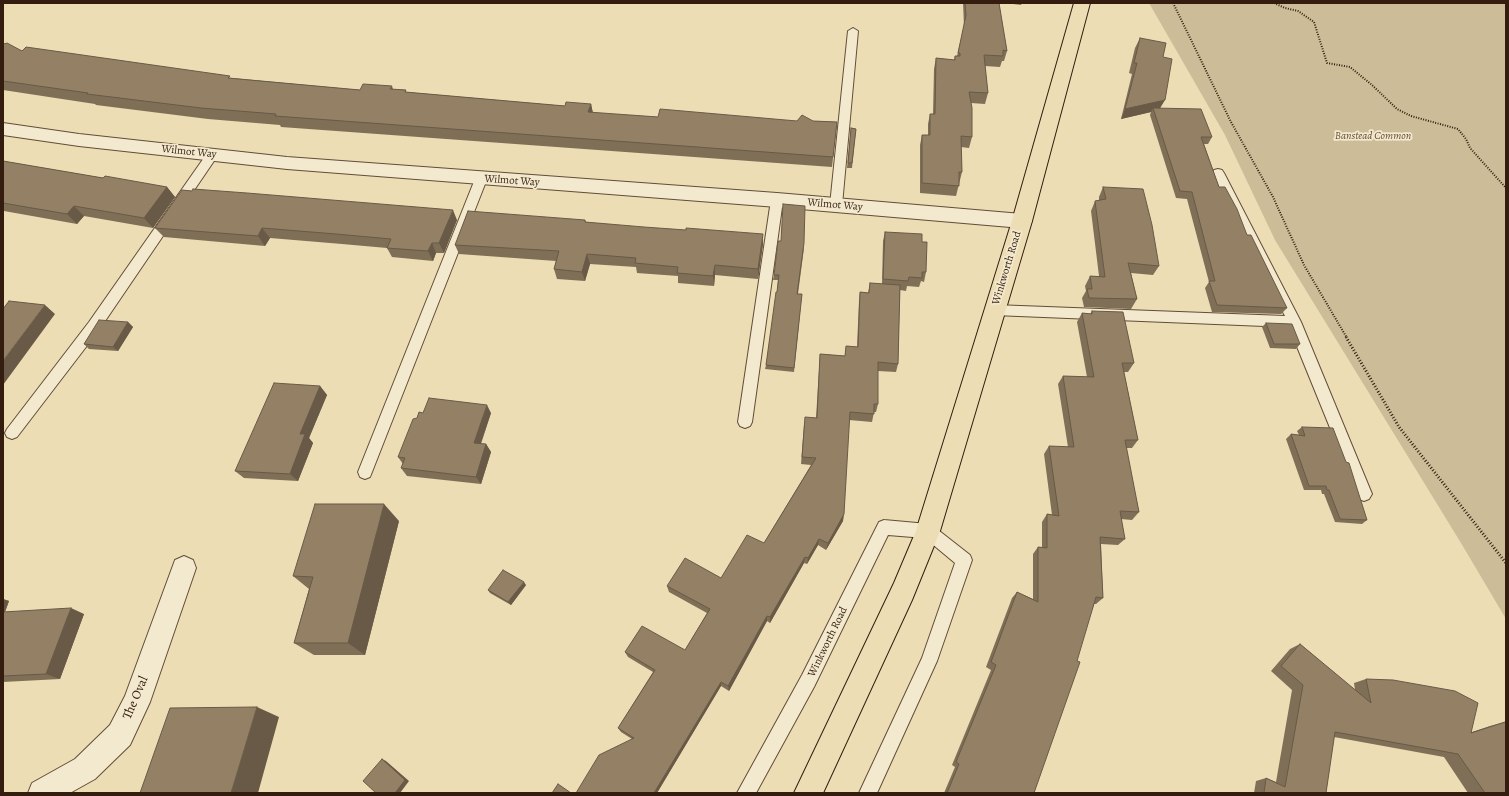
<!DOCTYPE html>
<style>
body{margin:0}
#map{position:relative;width:1509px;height:796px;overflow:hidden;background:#ecddb4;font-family:Alegreya,serif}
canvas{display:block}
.frame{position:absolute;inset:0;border:4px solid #341d0f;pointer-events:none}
</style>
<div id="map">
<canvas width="1509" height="796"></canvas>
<div class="frame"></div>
</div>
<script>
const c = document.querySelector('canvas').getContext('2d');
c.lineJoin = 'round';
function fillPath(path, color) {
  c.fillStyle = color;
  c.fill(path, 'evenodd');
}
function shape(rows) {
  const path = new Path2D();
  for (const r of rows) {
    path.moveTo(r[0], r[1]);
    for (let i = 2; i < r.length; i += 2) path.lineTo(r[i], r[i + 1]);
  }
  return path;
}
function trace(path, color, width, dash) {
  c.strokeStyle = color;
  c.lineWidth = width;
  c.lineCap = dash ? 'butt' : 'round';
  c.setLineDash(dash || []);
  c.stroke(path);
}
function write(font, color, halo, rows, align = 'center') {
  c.font = font + ' Alegreya,serif';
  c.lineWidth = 3.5;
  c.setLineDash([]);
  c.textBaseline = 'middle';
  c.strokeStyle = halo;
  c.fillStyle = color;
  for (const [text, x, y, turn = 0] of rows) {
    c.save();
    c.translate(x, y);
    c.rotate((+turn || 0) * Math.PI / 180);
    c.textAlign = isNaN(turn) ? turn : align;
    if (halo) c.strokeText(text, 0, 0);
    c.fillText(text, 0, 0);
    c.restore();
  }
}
fillPath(shape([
 [1149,3,1506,3,1506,619,1461,543,1275,240,1225,135]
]), '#cdbc98');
const lane = shape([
 [853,28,858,31,842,205,840,208,836,209,832,208,830,205,848,31,853,28],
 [212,151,216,152,218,155,216,158,99,330,17,437,12,439,7,437,5,433,7,429,89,322,208,152,212,151],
 [1218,169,1222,170,1224,173,1301,322,1372,494,1369,499,1364,501,1359,499,1289,327,994,315,989,314,987,310,989,306,994,305,1285,316,1212,173,1214,170,1218,169],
 [481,175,485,176,487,179,372,472,370,477,365,479,360,477,358,472,475,179,477,176,481,175],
 [777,196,781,197,783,200,752,422,750,426,745,428,740,426,738,422,771,200,773,197,777,196],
 [884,520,928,524,933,526,970,555,972,560,937,661,877,793,859,793,922,658,955,563,925,538,888,535,814,687,756,793,737,793,802,675,879,522,884,520]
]);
const street = shape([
 [3,123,79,134,287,157,777,193,1022,214,1029,216,1032,221,1029,226,1022,228,777,207,287,169,79,146,3,135,3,123],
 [184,556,193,560,196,568,150,702,130,745,95,779,70,793,28,793,32,783,75,759,110,725,125,696,175,560,184,556]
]);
const primary = shape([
 [1074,3,1090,3,1032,221,940,531,912,600,823,793,794,793,894,583,916,531,1012,221,1074,3]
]);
trace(lane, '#624d38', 2);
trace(street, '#624d38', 2);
trace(primary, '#341d0f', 2);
trace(shape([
 [1173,3,1231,122,1273,197,1304,265,1347,338],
 [1274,3,1285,8,1298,11,1314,22,1327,63,1350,67,1372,85,1397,109,1411,116,1458,129,1466,139,1470,148,1506,188]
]), '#341d0f', 2, [1, 1.5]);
trace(shape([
 [1346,337,1399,427,1506,563]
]), '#341d0f', 3, [1, 2]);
fillPath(lane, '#f3e9ce');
fillPath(street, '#f3e9ce');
fillPath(primary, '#ecddb4');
fillPath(shape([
 [963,3,999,3,1007,51,1004,61,1002,61,1000,67,985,66,988,93,985,104,971,103,972,137,969,148,961,147,962,172,956,196,920,193,920,145,922,135,928,135,928,124,930,114,933,114,934,69,936,58,954,60,955,56,957,56,964,26],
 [1005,3,1022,3,1021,5],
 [1140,38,1163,57,1160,108,1212,137,1208,144,1204,144,1219,187,1287,308,1281,314,1212,312,1205,288,1209,282,1187,199,1176,198,1150,115,1151,112,1121,119,1132,74,1129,73,1135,48],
 [3,43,22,51,232,78,360,90,392,86,393,89,406,90,406,92,565,106,591,104,593,113,658,117,797,121,813,121,837,122,832,167,281,127,280,125,208,119,96,105,95,104,3,90],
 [851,128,856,129,852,168,847,168],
 [3,161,103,178,167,187,175,197,153,228,84,216,77,224,4,211,3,212],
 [1103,187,1159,266,1153,275,1131,273,1137,299,1131,309,1084,307,1082,298,1086,291,1085,286,1090,276,1099,276,1091,211,1095,201,1099,200,1099,197],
 [457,220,444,253,436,253,433,261,392,257,387,248,342,244,270,238,265,246,164,237,155,228],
 [585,220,586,222,763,244,758,279,715,275,714,286,678,283,678,276,637,273,636,267,590,264,585,281,557,279,554,269,556,261,459,254,455,245],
 [885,232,922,242,926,272,924,282,921,281,919,287,907,286,906,291,900,290,898,364,896,372,878,371,878,404,876,412,874,412,872,422,849,420,843,521,826,550,818,545,807,564,804,563,770,623,767,621,729,691,721,686,657,793,576,793,632,739,621,732,618,728,653,672,628,657,625,652,685,650,707,613,669,592,667,586,721,578,764,543,811,465,801,464,804,425,816,418,820,354,845,356,846,346,857,347,859,301,860,292,868,293,870,283,882,284,883,241],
 [804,248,798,294,802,294,794,372,765,369,766,365,777,292,778,280,773,280,774,275],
 [1092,311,1134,363,1128,372,1124,372,1138,440,1132,448,1126,448,1139,512,1132,520,1121,519,1125,539,1118,545,1101,544,1103,598,1096,604,1094,604,1034,793,944,793,955,767,952,765,991,670,986,667,1012,598,1017,592,1033,599,1033,554,1038,547,1042,547,1042,522,1047,514,1052,515,1044,454,1049,446,1068,447,1058,384,1063,376,1087,377,1077,322,1082,313,1090,314],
 [128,322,133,327,118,351,89,349,84,344],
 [1266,323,1300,344,1296,349,1270,348,1262,327],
 [320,386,327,395,309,438,313,443,298,481,244,478,235,471],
 [491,413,481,444,486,444,491,452,481,484,407,476,401,468,403,464,398,457],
 [1302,427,1367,520,1362,524,1335,522,1324,494,1322,494,1321,490,1304,490,1286,439,1291,434,1299,435,1297,431],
 [399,521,365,655,314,655,294,643,309,589,293,576],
 [526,585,511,605,490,593,488,590],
 [3,599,9,601,5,612,84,614,60,679,3,682],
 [1300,644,1355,690,1354,683,1366,679,1472,732,1490,726,1505,722,1506,793,1468,793,1444,757,1334,737,1326,793,1254,793,1256,781,1266,778,1276,782,1292,690,1271,671,1290,649]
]), '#7f6f57');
fillPath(shape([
 [1165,100,1159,110,1153,108,1151,112,1121,119,1125,109],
 [591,104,593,114,588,112],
 [167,187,175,197,153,228,144,218],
 [74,206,84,216,77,224,67,214],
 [453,210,457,220,444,253,439,243],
 [262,228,270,238,265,246,258,236],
 [763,234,763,244,758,279,758,269],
 [432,243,436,253,433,261,428,251],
 [587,254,590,264,585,281,582,272],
 [715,265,715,275,714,286,713,276],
 [45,305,55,314,3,385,3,361],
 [128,322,133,327,118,351,113,347],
 [320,386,327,395,309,438,313,443,298,481,290,474,300,434],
 [487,405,491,413,478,451,474,443],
 [486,444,491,452,481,484,476,477],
 [384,504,399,521,365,655,348,643],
 [844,514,843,521,826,550,828,543],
 [819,539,818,545,807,564,808,558],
 [805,557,804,563,770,623,770,617],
 [524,582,526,585,511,605,508,602],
 [3,599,9,601,3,617],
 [71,608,84,614,60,679,46,674],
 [767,616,767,621,729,691,728,686],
 [721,682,721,686,657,793,654,793],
 [257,707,279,717,258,793,231,793],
 [382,759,386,761,409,781,400,793,395,793]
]), '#685a47');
const building = shape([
 [965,3,999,3,1007,51,1003,50,1003,56,984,55,988,93,969,92,972,108,972,137,961,136,962,172,959,172,959,186,922,183,922,135,930,135,930,114,935,114,936,58,955,60,955,56,960,56,960,53,958,53,966,15,965,3],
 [1140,38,1166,43,1163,57,1172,59,1165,100,1125,109,1137,63,1134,63,1140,38],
 [3,43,4,44,7,43,22,51,26,47,230,76,228,78,360,90,363,84,392,86,390,89,406,90,405,92,565,106,566,102,591,104,588,112,658,117,660,109,797,121,802,115,813,121,837,122,833,157,275,116,276,114,201,108,87,94,88,93,3,81,3,43],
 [1153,108,1201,109,1212,137,1201,137,1219,187,1225,187,1237,209,1247,235,1251,235,1287,308,1217,305,1209,281,1215,281,1192,192,1180,191,1153,108],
 [851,128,856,129,852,163,848,163,851,128],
 [3,161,103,178,105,176,167,187,144,218,74,206,67,214,3,203,3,161],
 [1103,187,1143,189,1152,225,1159,266,1128,263,1137,299,1089,298,1087,289,1092,289,1090,276,1105,277,1095,201,1106,199,1103,187],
 [193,189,247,193,453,210,439,243,432,243,428,251,387,248,391,239,336,234,262,228,258,236,155,228,182,190,192,191,193,189],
 [783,204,805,206,804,243,797,294,802,294,794,368,766,365,776,292,777,292,779,275,774,275,778,241,781,241,783,204],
 [468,211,585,220,585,222,644,227,686,230,686,228,763,234,758,269,715,265,713,276,677,273,678,267,635,263,636,258,587,254,582,272,554,269,559,251,455,245,468,211],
 [885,232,922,234,922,242,927,242,926,272,922,272,922,278,909,277,908,281,883,279,885,232],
 [870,283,900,285,898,364,878,362,878,404,874,404,874,414,850,412,844,514,828,543,819,539,808,558,805,557,770,617,767,616,728,686,721,682,654,793,576,793,599,755,634,738,618,728,655,670,625,652,642,626,685,650,710,609,667,586,685,558,721,578,747,535,764,543,816,458,802,457,805,417,817,418,820,354,845,356,846,346,858,347,860,292,869,293,870,283],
 [9,301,45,305,3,361,3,309,9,301],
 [1092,311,1123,312,1134,363,1122,363,1138,440,1125,440,1139,512,1120,511,1125,539,1100,537,1103,598,1096,597,1077,661,1080,662,1034,793,947,793,959,764,956,762,996,665,991,662,1017,592,1038,602,1038,547,1047,548,1047,514,1059,516,1049,446,1074,447,1063,376,1094,377,1082,313,1092,314,1092,311],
 [99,320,128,322,113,347,84,344,99,320],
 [1266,323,1292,324,1300,344,1274,344,1266,323],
 [274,383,320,386,300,434,305,434,290,474,235,471,274,383],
 [429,398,487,405,474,443,486,444,476,477,401,468,405,458,398,457,413,419,417,418,419,412,423,413,429,398],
 [1302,427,1333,428,1346,462,1349,463,1367,520,1340,519,1329,490,1327,490,1326,486,1309,486,1291,434,1305,436,1302,427],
 [315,504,384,504,348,643,294,643,313,577,293,576,315,504],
 [503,570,524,582,508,602,488,590,503,570],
 [71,608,46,674,3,676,3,612,71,608],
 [1300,644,1371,703,1366,679,1393,680,1455,691,1478,703,1471,733,1505,722,1506,723,1506,793,1485,793,1458,754,1335,732,1326,793,1264,793,1266,778,1285,787,1303,685,1281,666,1300,644],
 [257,707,231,793,140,793,170,708,257,707],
 [382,759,405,780,395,793,376,793,363,781,382,759],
 [558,784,571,793,552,793,558,784]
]);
fillPath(building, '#948165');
trace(building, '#685a47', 1);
write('italic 11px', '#624d38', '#f3e9ce', [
 ["Banstead Common",1373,136]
]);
write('11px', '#341d0f', '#f3e9ce', [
 ["Wilmot Way",189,152,6],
 ["Wilmot Way",512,181,4],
 ["Wilmot Way",835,205,5],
 ["Winkworth Road",1007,268,-73],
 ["Winkworth Road",828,642,-64]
]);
write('13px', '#341d0f', '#f3e9ce', [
 ["The Oval",136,698,-67]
]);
</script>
